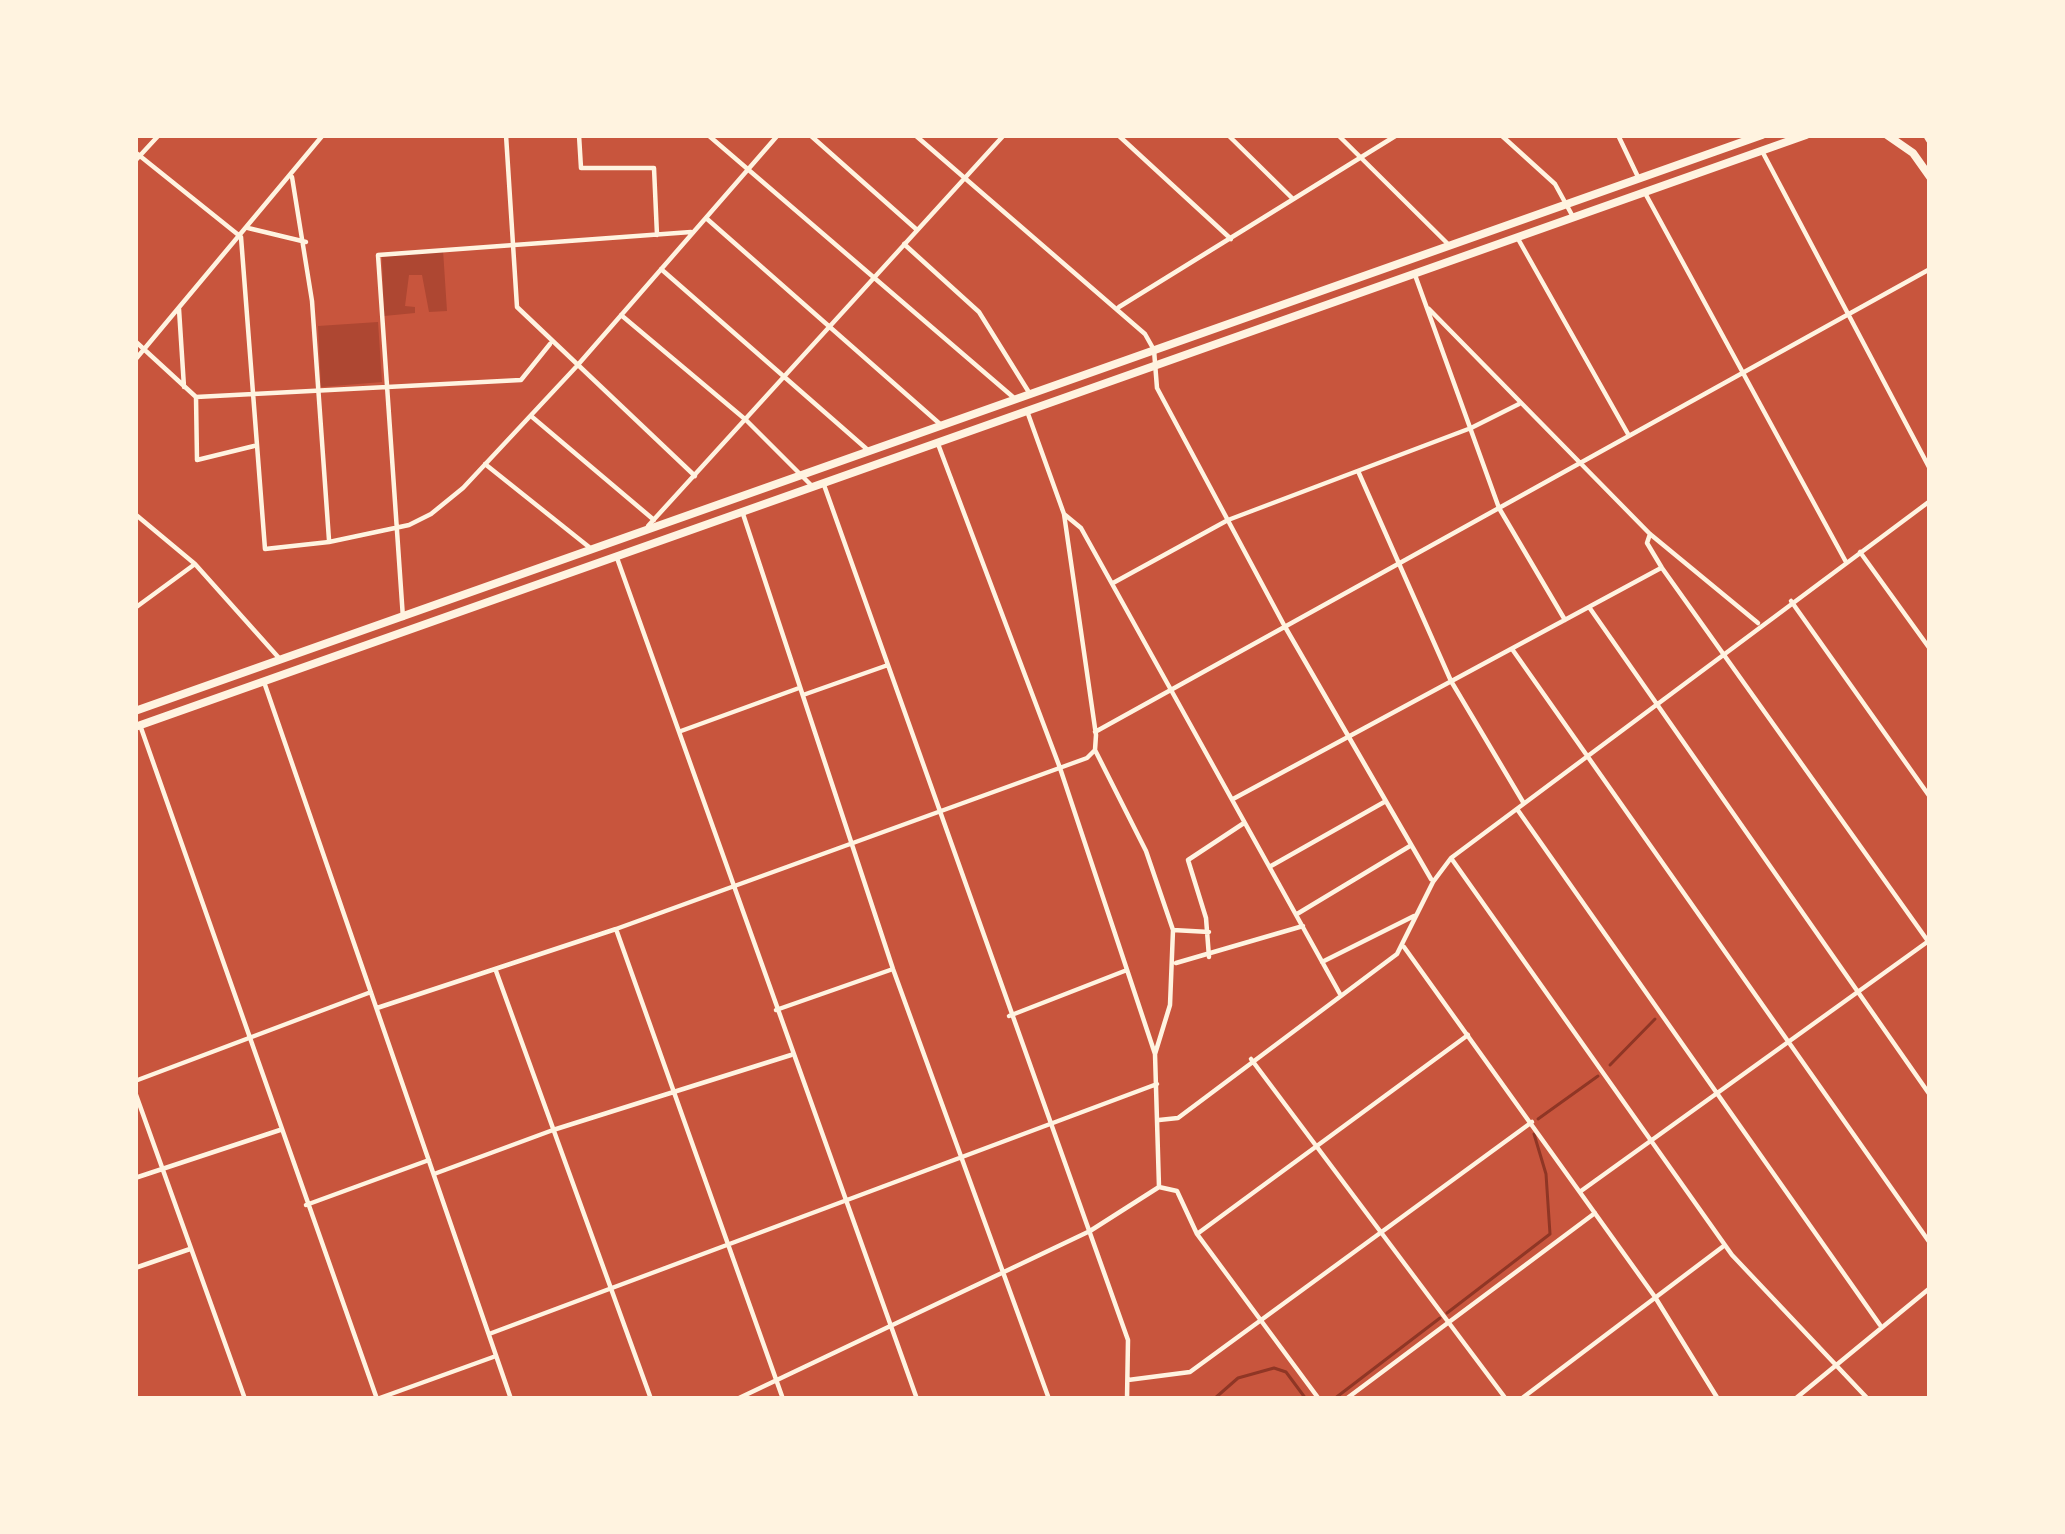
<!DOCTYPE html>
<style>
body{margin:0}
#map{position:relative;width:2065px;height:1534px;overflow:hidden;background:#c8553d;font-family:Manrope,sans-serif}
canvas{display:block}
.frame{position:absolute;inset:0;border:138px solid #fff3e0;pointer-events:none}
</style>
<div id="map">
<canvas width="2065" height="1534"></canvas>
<div class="frame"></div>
</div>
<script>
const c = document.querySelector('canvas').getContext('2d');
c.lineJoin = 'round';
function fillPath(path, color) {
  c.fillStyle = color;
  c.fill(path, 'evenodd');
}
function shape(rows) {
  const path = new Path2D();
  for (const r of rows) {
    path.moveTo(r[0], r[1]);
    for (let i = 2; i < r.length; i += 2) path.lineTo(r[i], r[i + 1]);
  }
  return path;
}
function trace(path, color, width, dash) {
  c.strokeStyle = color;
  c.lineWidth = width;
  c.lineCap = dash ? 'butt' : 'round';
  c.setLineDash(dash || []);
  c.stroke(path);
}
fillPath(shape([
 [443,250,447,311,429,312,422,275,409,275,405,306,415,307,415,313,384,316,382,257],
 [378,322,382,382,321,387,318,326]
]), '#ae4732');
trace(shape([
 [1610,1065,1655,1019],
 [1538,1119,1598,1076],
 [1447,1313,1550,1234,1546,1174,1534,1134],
 [1214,1399,1238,1378,1274,1368,1286,1372,1306,1399],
 [1334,1399,1440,1318]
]), '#8f3625', 3);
trace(shape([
 [506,135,517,307,695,476],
 [579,135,581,168,654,168,657,235],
 [708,135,1013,397],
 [810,135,916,229],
 [915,135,1145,334,1154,350,1157,388,1284,625,1431,879],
 [1118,135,1231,239],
 [1228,135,1293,199],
 [1338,135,1450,246],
 [1501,135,1555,184,1572,215],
 [1618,135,1639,179],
 [1762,151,1930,469],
 [135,152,241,237,265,549,329,542,409,525,431,514,463,488,576,367,778,135],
 [135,161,159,135],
 [292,177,312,301,329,540],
 [1645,193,1846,562],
 [706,218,940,424],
 [248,228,306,242],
 [1517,237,1628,434],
 [904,244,979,312,1030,394],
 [661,269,869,451],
 [1415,275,1499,508,1565,620],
 [1119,307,1397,135],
 [179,309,184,387],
 [1429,309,1650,534,1758,623],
 [621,315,746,420,813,487],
 [135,341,196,397],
 [135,360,323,135],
 [196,397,521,380,550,344],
 [196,397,197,460,254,446],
 [1027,411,1064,514,1081,528,1340,994],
 [531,416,654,520],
 [938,444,1060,768,1155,1054,1159,1187],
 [485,464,589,547],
 [1358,471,1451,681,1523,802],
 [824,485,1128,1340,1127,1399],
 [135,514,195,564,279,658],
 [743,514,893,969,1049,1399],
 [648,526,1004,135],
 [1650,534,1647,543,1662,568,1930,944],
 [1860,552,1930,649],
 [617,558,917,1399],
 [1113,583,1228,520,1471,428,1519,404],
 [1791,601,1930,797],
 [1589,607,1930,1095],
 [135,608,195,564],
 [403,618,378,255,691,232],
 [1512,649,1930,1243],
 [264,682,511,1399],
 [803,695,888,665],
 [140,725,377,1399],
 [681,731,799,688],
 [1095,732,1930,269],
 [1095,750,1146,851,1173,930,1170,1005,1155,1054],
 [1233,799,1661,568],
 [1517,809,1880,1325],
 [1451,858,1732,1255,1868,1399],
 [1271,866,1386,801],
 [1297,914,1410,846],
 [616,929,783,1399],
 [1173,930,1209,932],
 [1404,947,1655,1297,1718,1399],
 [1209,957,1206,918,1188,860,1244,823],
 [1322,962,1414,916],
 [1176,963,1303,926],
 [496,971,651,1399],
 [377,1008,616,929,1087,758,1095,750,1096,735,1064,514],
 [776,1010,893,969],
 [1009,1016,1127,970],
 [1251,1059,1506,1399],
 [135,1081,371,992],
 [135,1092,245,1399],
 [1159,1120,1178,1118,1397,954,1433,882,1451,858,1930,501],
 [434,1174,553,1130,791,1055],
 [135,1178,280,1130],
 [1159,1187,1177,1191,1197,1234,1319,1399],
 [1581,1191,1930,940],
 [306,1205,429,1160],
 [1197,1234,1468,1035],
 [135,1268,190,1249],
 [489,1334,1157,1084],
 [1128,1380,1190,1372,1532,1122],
 [377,1399,496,1356],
 [737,1399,1090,1231,1159,1187],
 [1346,1399,1595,1213],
 [1521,1399,1725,1245],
 [1795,1399,1930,1288]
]), '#fff3e0', 4.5);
trace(shape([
 [1887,135,1913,153,1930,177],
 [1927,135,1930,140],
 [135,711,1762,135],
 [135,727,1806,135]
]), '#fff3e0', 8);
</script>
